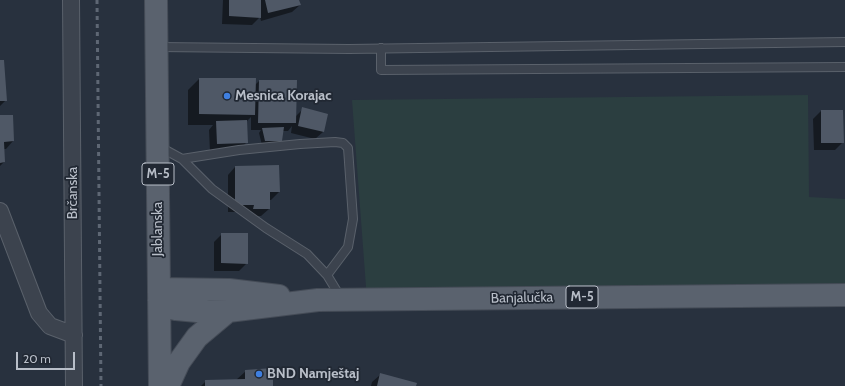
<!DOCTYPE html>
<meta charset="utf-8">
<style>
body{margin:0}
#map{position:relative;width:845px;height:386px;overflow:hidden;background:#28313e;font-family:Cabin,sans-serif}
canvas{display:block}
.scale{position:absolute;left:16px;top:352px;width:59px;height:18px;box-sizing:border-box;border:2px solid #b8bec8;border-top:0;padding-left:5px;font-size:12px;line-height:14px;white-space:nowrap;color:#b8bec8;-webkit-text-stroke:3px #212833;paint-order:stroke}
</style>
<div id="map">
<canvas width="845" height="386"></canvas>
<div class="scale">20 m</div>
</div>
<script>
const c = document.querySelector('canvas').getContext('2d');
c.lineJoin = 'round';
function fillPath(path, color) {
  c.fillStyle = color;
  c.fill(path, 'evenodd');
}
function shape(rows) {
  const path = new Path2D();
  for (const r of rows) {
    path.moveTo(r[0], r[1]);
    for (let i = 2; i < r.length; i += 2) path.lineTo(r[i], r[i + 1]);
  }
  return path;
}
function trace(path, color, width, dash) {
  c.strokeStyle = color;
  c.lineWidth = width;
  c.lineCap = dash ? 'butt' : 'round';
  c.setLineDash(dash || []);
  c.stroke(path);
}
function write(font, color, halo, rows, align = 'center') {
  c.font = font + ' Cabin,sans-serif';
  c.lineWidth = 3.5;
  c.setLineDash([]);
  c.textBaseline = 'middle';
  c.strokeStyle = halo;
  c.fillStyle = color;
  for (const [text, x, y, turn = 0] of rows) {
    c.save();
    c.translate(x, y);
    c.rotate((+turn || 0) * Math.PI / 180);
    c.textAlign = isNaN(turn) ? turn : align;
    if (halo) c.strokeText(text, 0, 0);
    c.fillText(text, 0, 0);
    c.restore();
  }
}
fillPath(shape([
 [808,95,809,197,845,199,845,295,367,300,352,100]
]), '#2b3e40');
fillPath(shape([
 [223,0,298,0,300,5,292,12,261,21,260,17,252,25,222,24],
 [0,61,6,100,0,106],
 [199,79,254,86,259,81,296,116,303,109,323,132,315,139,291,133,292,126,288,131,282,131,281,141,278,145,262,145,259,133,261,130,251,130,251,117,246,122,247,142,239,150,210,152,209,130,213,125,188,125,188,90],
 [821,111,843,142,835,150,814,150,813,119],
 [0,116,13,141,6,149,3,149,4,162,0,166],
 [235,167,279,192,271,200,269,200,269,209,261,216,246,216,246,212,228,212,228,175],
 [222,234,247,263,239,271,214,271,214,242],
 [246,371,272,386,201,386,206,381,236,380],
 [380,375,415,386,371,386,372,382]
]), '#0007');
fillPath(shape([
 [229,0,261,0,261,18,229,16],
 [265,0,299,0,301,5,268,13],
 [0,60,4,60,7,101,0,101],
 [199,78,256,78,255,115,199,114],
 [259,80,297,80,296,123,258,123],
 [302,107,328,114,324,132,298,126],
 [821,110,843,110,844,143,821,143],
 [0,115,13,115,14,141,4,142,5,162,0,163],
 [247,120,248,143,217,144,216,121],
 [284,127,282,141,265,141,262,128],
 [279,165,280,192,270,192,270,209,253,209,254,205,235,205,235,166],
 [221,233,248,233,248,264,221,263],
 [273,368,273,386,205,386,205,380,245,379,245,370],
 [380,373,417,383,416,386,377,386]
]), '#4f5866');
const service = shape([
 [158,47,349,49,845,42],
 [381,48,381,70,845,67],
 [160,147,182,159,212,189,266,228,307,254,327,275,341,298],
 [182,159,239,150,300,144,335,142,343,143,348,148,353,219,348,247,327,275]
]);
const minor = shape([
 [71,0,74,386],
 [0,211,39,313,50,326,74,335]
]);
const primary = shape([
 [156,0,160,386],
 [159,289,229,290,279,296],
 [159,300,168,307,176,309,208,312,228,311,318,300,845,295],
 [168,386,179,362,197,337,228,311]
]);
trace(service, '#5a616b', 10);
trace(minor, '#5a616b', 18);
trace(primary, '#454c57', 24);
trace(service, '#3c434e', 8);
trace(minor, '#3c434e', 16);
trace(primary, '#5a626e', 22);
trace(shape([
 [97,0,101,386]
]), '#5e6774', 3, [4, 4]);
for (const [x, y, r, color] of [
 [227,96,4,"#3f7fe0"],
 [259,374,4,"#3f7fe0"]
]) {
  const dot = new Path2D();
  dot.arc(x, y, r, 0, 2 * Math.PI);
  c.fillStyle = color;
  c.fill(dot);
  trace(dot, '#212833', 1.5);
}
for (const [x, y, w] of [
 [158,174,32],
 [582,297,32]
]) {
  const box = new Path2D();
  box.roundRect(x - w / 2, y - 11, w, 22, 3);
  c.fillStyle = '#212833';
  c.fill(box);
  trace(box, '#b8bec8', 1);
}
write('bold 13px', '#b8bec8', null, [
 ["M-5",158,174],
 ["M-5",582,297]
]);
write('bold 14px', '#b8bec8', '#212833', [
 ["Mesnica Korajac",235,96],
 ["BND Namještaj",267,374]
], 'left');
write('14px', '#b8bec8', '#212833', [
 ["Brčanska",73,193,-90],
 ["Jablanska",158,229,-90],
 ["Banjalučka",522,298,-1]
]);
</script>
